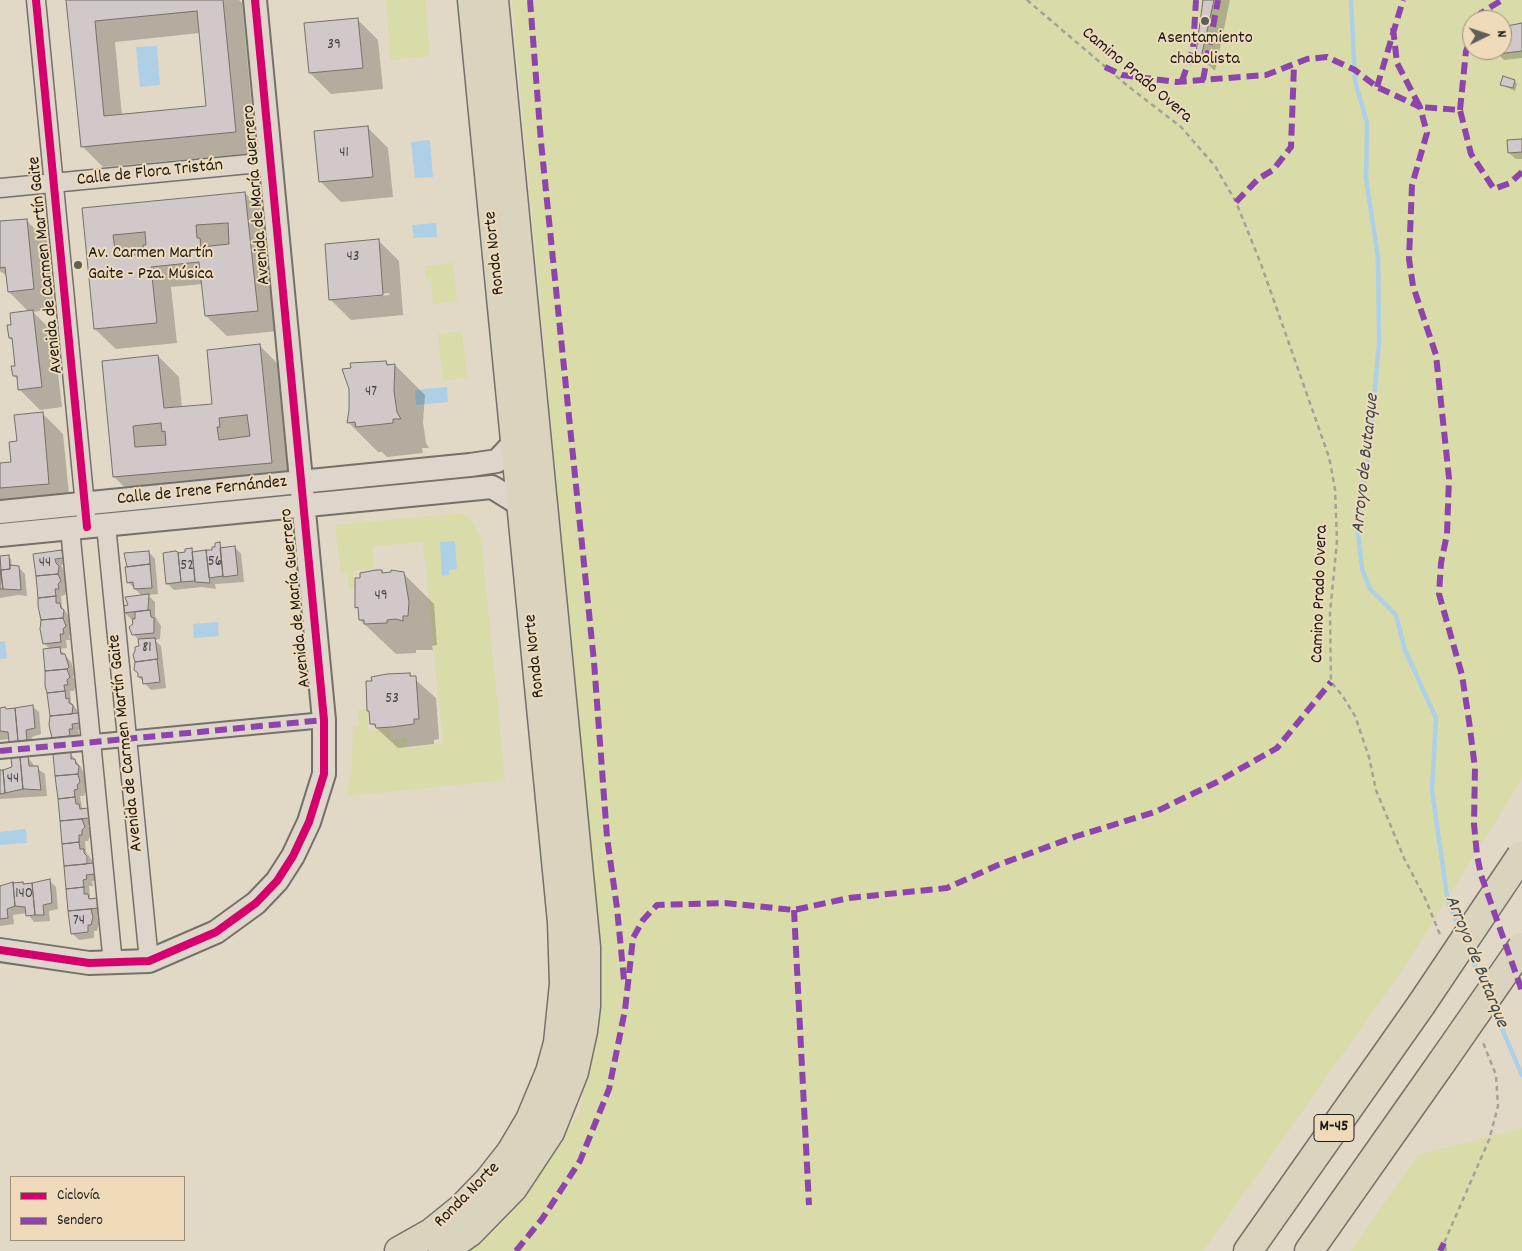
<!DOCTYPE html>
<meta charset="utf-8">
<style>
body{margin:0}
#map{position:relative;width:1522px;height:1251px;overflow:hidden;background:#e2d8c6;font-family:Dekko,sans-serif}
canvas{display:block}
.legend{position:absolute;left:10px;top:1176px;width:175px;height:65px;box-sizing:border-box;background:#efdbb9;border:1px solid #9b8f7a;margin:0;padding:6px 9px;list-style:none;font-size:15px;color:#1c1c1c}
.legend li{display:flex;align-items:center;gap:10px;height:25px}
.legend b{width:25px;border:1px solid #9b8f7a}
.north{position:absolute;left:1462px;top:10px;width:50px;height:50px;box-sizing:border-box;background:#efdbb9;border:1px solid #9b8f7a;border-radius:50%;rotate:86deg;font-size:14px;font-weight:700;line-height:20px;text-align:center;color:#1c1c1c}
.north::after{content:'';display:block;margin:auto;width:18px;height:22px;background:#615e58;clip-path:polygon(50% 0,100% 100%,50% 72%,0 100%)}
</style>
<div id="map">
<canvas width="1522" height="1251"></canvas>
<ul class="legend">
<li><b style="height:6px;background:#d6006c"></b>Ciclovía</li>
<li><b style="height:6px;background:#8e44ad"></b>Sendero</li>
</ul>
<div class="north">N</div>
</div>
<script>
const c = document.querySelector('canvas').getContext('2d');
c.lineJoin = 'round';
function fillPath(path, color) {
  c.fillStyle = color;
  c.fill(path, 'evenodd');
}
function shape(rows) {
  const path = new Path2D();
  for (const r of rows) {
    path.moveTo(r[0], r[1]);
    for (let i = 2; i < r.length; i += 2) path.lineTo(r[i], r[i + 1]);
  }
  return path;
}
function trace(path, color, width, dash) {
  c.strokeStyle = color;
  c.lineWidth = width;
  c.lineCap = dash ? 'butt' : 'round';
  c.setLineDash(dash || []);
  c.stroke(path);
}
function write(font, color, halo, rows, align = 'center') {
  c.font = font + ' Dekko,sans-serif';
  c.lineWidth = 4;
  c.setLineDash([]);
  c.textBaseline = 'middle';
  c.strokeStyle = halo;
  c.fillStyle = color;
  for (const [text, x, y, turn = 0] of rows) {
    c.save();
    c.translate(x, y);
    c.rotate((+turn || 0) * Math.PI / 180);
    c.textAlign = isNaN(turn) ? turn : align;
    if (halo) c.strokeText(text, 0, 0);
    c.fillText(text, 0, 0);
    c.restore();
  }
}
fillPath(shape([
 [386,0,425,0,430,56,391,60],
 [512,0,1522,0,1522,779,1403,969,1203,1251,463,1251,529,1186,580,1111,600,987,595,893],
 [1472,20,1502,20,1502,50,1472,50],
 [453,263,457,301,433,304,431,279,426,279,425,266],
 [462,331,467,378,443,381,438,334],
 [465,474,466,480,340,493,340,486],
 [463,513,473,522,481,539,505,780,347,796,352,768,353,727,359,726,358,710,367,709,368,731,390,728,391,739,407,738,408,749,443,743,423,542,373,546,374,569,353,570,354,589,349,590,348,573,341,574,335,525],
 [1522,1128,1522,1251,1351,1251,1418,1155]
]), '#d9dba8');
fillPath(shape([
 [157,46,160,85,140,87,136,47],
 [430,140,433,177,415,178,411,142],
 [436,223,437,237,414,238,412,225],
 [447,387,448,402,416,405,415,390],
 [455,541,457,569,449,570,449,575,442,576,440,542],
 [218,622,219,636,194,638,193,624],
 [5,641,7,658,0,659,0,642],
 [26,829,27,843,0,845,0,832]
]), '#add0e7');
fillPath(shape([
 [67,0,239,0,242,3,256,153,103,167,82,146],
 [200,33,207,107,122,116,115,42],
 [1205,0,1230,0,1215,71,1198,56],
 [357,19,378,40,383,89,331,94,310,73],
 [1522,25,1522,58,1504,60,1498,54,1497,50,1502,50,1502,29],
 [1515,81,1517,84,1515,91,1502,85],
 [367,127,388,148,393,197,341,202,320,181],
 [1522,141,1522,159,1516,159,1509,153],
 [245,193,266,214,278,331,227,336,206,316,203,284,171,287,177,343,116,349,95,329,83,209],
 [26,220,47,241,54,309,33,312,53,332,62,407,40,410,19,389,18,380,14,376,17,367,14,342,10,338,13,326,29,312,9,292,7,276,0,271,0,223],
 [378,240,399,261,403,315,351,320,330,299],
 [389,293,390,295,347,299,347,297],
 [259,345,280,366,292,483,135,497,114,477,158,356,179,377,182,408,214,405],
 [386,362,390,366,395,365,425,395,423,422,426,443,429,448,422,448,423,453,387,457,382,452,378,452,348,422],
 [42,413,63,434,70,504,0,511,0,464,12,463,18,442],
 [219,544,224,549,235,547,241,554,244,582,215,584,216,589,202,587,174,590,167,583,191,550,194,553,213,551],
 [62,552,69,558,69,564,61,565,65,573,67,588,65,595,61,596,62,607,70,618,72,633,69,636,70,640,66,640,67,648,60,649,71,662,75,674,73,676,76,684,74,691,70,691,71,702,85,721,86,729,78,730,79,735,75,735,76,742,60,744,53,737,50,649,44,643,35,555],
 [149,552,155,559,158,594,148,595,155,602,155,616,161,626,160,639,155,640,161,646,166,688,151,690,139,677,140,647,139,640,133,634,134,619,131,619,124,612,142,596,128,582],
 [8,556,11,559,12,567,18,567,25,574,27,596,18,595,0,598,0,557],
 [382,571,384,574,404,574,434,604,437,645,432,646,433,650,416,650,416,653,396,654,360,620,359,609,357,607],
 [410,675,436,698,439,739,434,740,434,744,398,748,371,723,370,713,368,710],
 [32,706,39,712,41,734,32,737,33,746,16,748,9,739,0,740,0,709,7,711],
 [70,753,81,767,86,779,86,789,84,796,80,796,82,808,88,809,94,816,95,825,88,825,91,834,88,841,85,841,86,852,100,871,101,880,92,881,93,886,89,886,90,898,96,899,103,906,104,915,97,915,99,924,97,931,94,931,94,938,79,940,72,933,70,925,55,755],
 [86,854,88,856,87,870,85,870],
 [28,757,35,767,45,774,47,796,0,799,0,771,13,768],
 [49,880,56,887,58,909,49,911,50,921,34,922,27,913,13,915,14,924,0,926,0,888,13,884,42,884]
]), '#0003');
trace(shape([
 [1351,0,1355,81,1367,123,1366,179,1378,257,1379,343,1370,444,1357,523,1362,569,1370,589,1396,615,1405,650,1436,718,1432,791,1448,902,1460,930],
 [1469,951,1483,986],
 [1492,1006,1522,1075]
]), '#add0e7', 4.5);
const building = shape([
 [66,0,223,0,236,132,81,147,66,0],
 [197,11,206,106,104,116,95,21,197,11],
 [1203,0,1214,0,1201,58,1197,57,1196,53,1203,0],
 [358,18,363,68,309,73,304,23,358,18],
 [1522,23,1522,51,1497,54,1496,50,1502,50,1502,27,1522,23],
 [1503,76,1515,80,1513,88,1500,85,1503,76],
 [368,126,373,177,319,182,314,131,368,126],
 [1522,139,1522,152,1508,153,1507,140,1522,139],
 [245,192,258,311,205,316,199,262,151,267,157,323,94,329,82,208,245,192],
 [228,223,229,244,201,247,200,238,197,238,196,225,228,223],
 [145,232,146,245,143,245,144,254,116,257,113,235,145,232],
 [27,219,34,289,8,292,5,267,0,268,0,221,27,219],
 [379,239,383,295,329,300,325,244,379,239],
 [33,310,42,387,18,390,17,376,13,376,11,366,15,366,12,338,9,338,7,325,11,325,10,313,33,310],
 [260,344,272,463,113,477,102,361,158,355,164,408,212,404,207,350,260,344],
 [247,415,250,436,219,440,217,427,220,427,219,418,247,415],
 [161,423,162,432,165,431,166,445,135,447,133,426,161,423],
 [386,361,387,365,395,364,394,391,397,412,401,419,393,419,393,423,356,427,355,422,347,423,349,410,349,389,342,369,351,368,350,363,386,361],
 [43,412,49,484,0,488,0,463,11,462,9,442,17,441,14,415,43,412],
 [220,542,223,576,209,578,206,550,212,550,212,547,215,547,215,543,220,542],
 [235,546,238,575,223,577,220,548,235,546],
 [192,548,195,581,181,582,178,553,185,552,185,549,192,548],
 [62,550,63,558,55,559,56,563,59,566,58,574,36,576,33,554,62,550],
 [206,550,210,583,195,582,192,552,206,550],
 [149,551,150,564,127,567,124,553,149,551],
 [175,551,178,552,181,582,166,584,163,553,175,551],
 [9,555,10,569,1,570,0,556,9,555],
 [150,564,152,588,134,589,133,582,127,583,125,567,150,564],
 [10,565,19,566,21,590,3,589,1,570,10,569,10,565],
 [0,570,3,589,0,589,0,570],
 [376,570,382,570,382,573,391,572,391,570,404,572,409,602,408,616,403,616,403,621,396,619,387,620,387,623,364,624,364,620,359,620,358,607,355,608,355,578,360,578,360,573,376,570],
 [58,574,61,581,58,584,59,589,55,589,56,596,38,598,36,576,58,574],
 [149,594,148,610,123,613,122,606,128,605,125,597,149,594],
 [56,596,56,603,60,603,61,608,64,610,63,618,41,620,38,606,38,598,56,596],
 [150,610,151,617,154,618,154,633,132,635,129,627,133,624,132,619,135,619,135,612,150,610],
 [63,618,66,626,63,629,64,634,60,634,61,642,43,644,40,629,41,620,63,618],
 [155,638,158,659,135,662,133,655,135,651,135,647,139,646,138,639,155,638],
 [60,647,61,654,65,654,69,667,67,669,45,671,43,649,60,647],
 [157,659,160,682,143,684,142,677,138,677,138,673,134,670,135,662,157,659],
 [67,669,70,677,67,680,68,685,64,685,65,691,47,693,45,686,45,671,67,669],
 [410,673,410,676,416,676,419,719,414,719,414,724,392,727,376,728,375,724,370,724,369,711,367,711,366,681,372,681,371,677,387,674,410,673],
 [65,691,66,699,69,698,69,703,73,705,72,714,50,716,47,693,65,691],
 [33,705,35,728,26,730,27,740,18,741,15,708,33,705],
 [5,707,6,709,15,708,18,741,9,742,8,732,0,731,0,708,5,707],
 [79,713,80,723,72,724,73,729,69,729,70,736,52,738,49,725,50,716,79,713],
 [71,752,71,759,75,759,76,764,79,766,78,774,55,776,53,754,71,752],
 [28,756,29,766,38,766,41,790,23,789,20,757,28,756],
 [20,757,23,789,5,793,3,770,12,767,11,758,20,757],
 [0,770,3,770,5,793,0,794,0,770],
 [78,774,80,782,77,785,78,789,74,790,75,797,58,799,55,776,78,774],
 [75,797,76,804,79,804,80,809,88,808,89,818,60,821,58,799,75,797],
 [82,819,85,827,82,830,82,835,79,835,79,842,62,844,60,821,82,819],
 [79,842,80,849,84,849,84,853,87,856,87,864,64,866,62,844,79,842],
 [94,863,95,874,86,875,87,879,83,880,84,887,66,889,64,866,94,863],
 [50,879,52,903,43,905,44,915,35,915,32,883,50,879],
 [13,882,15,906,7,909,8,918,0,919,0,886,13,882],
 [23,882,23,884,32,883,35,915,26,916,25,907,15,906,13,883,23,882],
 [84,887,84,894,88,894,89,899,97,898,98,908,68,911,66,889,84,887],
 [91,909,93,917,91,925,88,925,88,932,71,934,68,911,91,909]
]);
fillPath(building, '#d1c8c9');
trace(building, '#757168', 1);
const pedestrian = shape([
 [0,751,324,720]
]);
const minor = shape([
 [36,0,86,516],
 [0,188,270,162],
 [106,525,149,961],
 [70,529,113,964]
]);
const tertiary = shape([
 [0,512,470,465,497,461,515,442],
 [0,535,492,487,521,505],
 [0,950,89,963,149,961,216,932,256,903,277,881,293,856,309,822,324,774,324,720,255,0]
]);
const primary = shape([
 [399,1251,431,1233,462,1208,489,1180,511,1152,530,1120,550,1072,558,1043,564,984,562,922,472,0],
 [443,1251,470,1232,513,1188,550,1132,574,1072,583,1031,586,1006,586,947,494,0]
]);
const motorway = shape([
 [1248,1251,1421,1005],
 [1309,1251,1442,1062]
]);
trace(pedestrian, '#757168', 18);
trace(minor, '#757168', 21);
trace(tertiary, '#757168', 26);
trace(primary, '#757168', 31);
trace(motorway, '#757168', 31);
trace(shape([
 [1027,0,1129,87,1181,127,1215,166,1236,202,1261,264,1329,457,1335,489,1337,541,1330,613,1331,682,1342,695,1355,716,1369,757,1376,790,1404,858,1425,898,1441,937],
 [1446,1251,1444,1243,1489,1140,1498,1106,1496,1075,1482,1040]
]), '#a6a197', 2.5, [5, 4]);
trace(pedestrian, '#ded6ca', 14);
trace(minor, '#ded6ca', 18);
trace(tertiary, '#ded6ca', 22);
trace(primary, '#dad3be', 28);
trace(motorway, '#dad3be', 28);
const motorwayBridge = shape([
 [1421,1005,1521,856],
 [1442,1062,1522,947]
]);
trace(motorwayBridge, '#757168', 31, []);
trace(motorwayBridge, '#dad3be', 28);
trace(shape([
 [530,0,541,142,594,662,607,837,617,908,624,980],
 [1478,20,1481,13,1502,0],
 [1393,28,1397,63,1420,107,1460,110,1471,154,1494,189,1510,183,1522,172],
 [1105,67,1122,75,1176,82,1266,75,1307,59,1327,57,1355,70,1377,87,1420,107,1427,133,1412,185,1409,259,1413,286,1436,355,1449,478,1447,534,1441,563,1439,594,1462,675,1469,721,1475,768,1474,824,1477,855,1481,875,1522,991],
 [1203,80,1218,0],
 [1182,81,1193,49,1196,0],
 [1377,87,1403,0],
 [1460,110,1466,51,1472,36],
 [1236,202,1258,179,1273,170,1291,147,1294,65],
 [0,751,324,720],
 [794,910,809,1205],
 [516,1251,542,1219,580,1161,609,1089,625,1010,633,938,643,920,657,905,725,903,794,910,849,898,947,888,998,865,1077,836,1155,812,1217,782,1277,748,1331,682],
 [1440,1251,1444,1243]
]), '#8e44ad', 6, [12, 6]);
trace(shape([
 [36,0,87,527],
 [0,950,89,963,149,961,216,932,256,903,277,881,293,856,309,822,324,774,324,720,255,0]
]), '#d6006c', 8);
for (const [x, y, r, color] of [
 [1205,21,5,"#615e58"],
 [78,265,5,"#615e58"]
]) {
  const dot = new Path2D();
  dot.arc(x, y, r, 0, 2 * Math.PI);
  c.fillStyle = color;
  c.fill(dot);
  trace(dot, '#efdbb9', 2);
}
write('15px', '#494747', null, [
 ["39",334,46],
 ["41",344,154],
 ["43",353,258],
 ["47",371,393],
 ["56",215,563],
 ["44",45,564],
 ["52",187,567],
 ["49",381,597],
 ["81",147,649],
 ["53",392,700],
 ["44",13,780],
 ["140",24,895],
 ["74",79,922]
]);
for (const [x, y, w] of [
 [1334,1128,40]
]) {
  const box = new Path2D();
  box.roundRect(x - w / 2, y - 13.5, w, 27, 4);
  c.fillStyle = '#efdbb9';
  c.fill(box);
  trace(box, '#1c1c1c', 1);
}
write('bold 16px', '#1c1c1c', null, [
 ["M-45",1334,1128]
]);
write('18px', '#1c1c1c', '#efdbb9', [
 ["Asentamiento",1205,40],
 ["chabolista",1205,61],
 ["Av. Carmen Martín",88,255,"left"],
 ["Gaite - Pza. Música",88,276,"left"]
]);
write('18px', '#1c1c1c', '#efdbb9', [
 ["Camino Prado Overa",1136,76,40],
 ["Calle de Flora Tristán",150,174,-6],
 ["Avenida de María Guerrero",258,195,-95],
 ["Ronda Norte",496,253,-96],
 ["Avenida de Carmen Martín Gaite",47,265,-96],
 ["Calle de Irene Fernández",202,492,-6],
 ["Camino Prado Overa",1321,594,-88],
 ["Avenida de María Guerrero",297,598,-96],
 ["Ronda Norte",536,656,-96],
 ["Avenida de Carmen Martín Gaite",127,743,-96],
 ["Ronda Norte",468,1196,-45]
]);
write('italic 19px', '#3a4852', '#efdbb9', [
 ["Arroyo de Butarque",1367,464,-84],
 ["Arroyo de Butarque",1475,962,68]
]);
</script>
